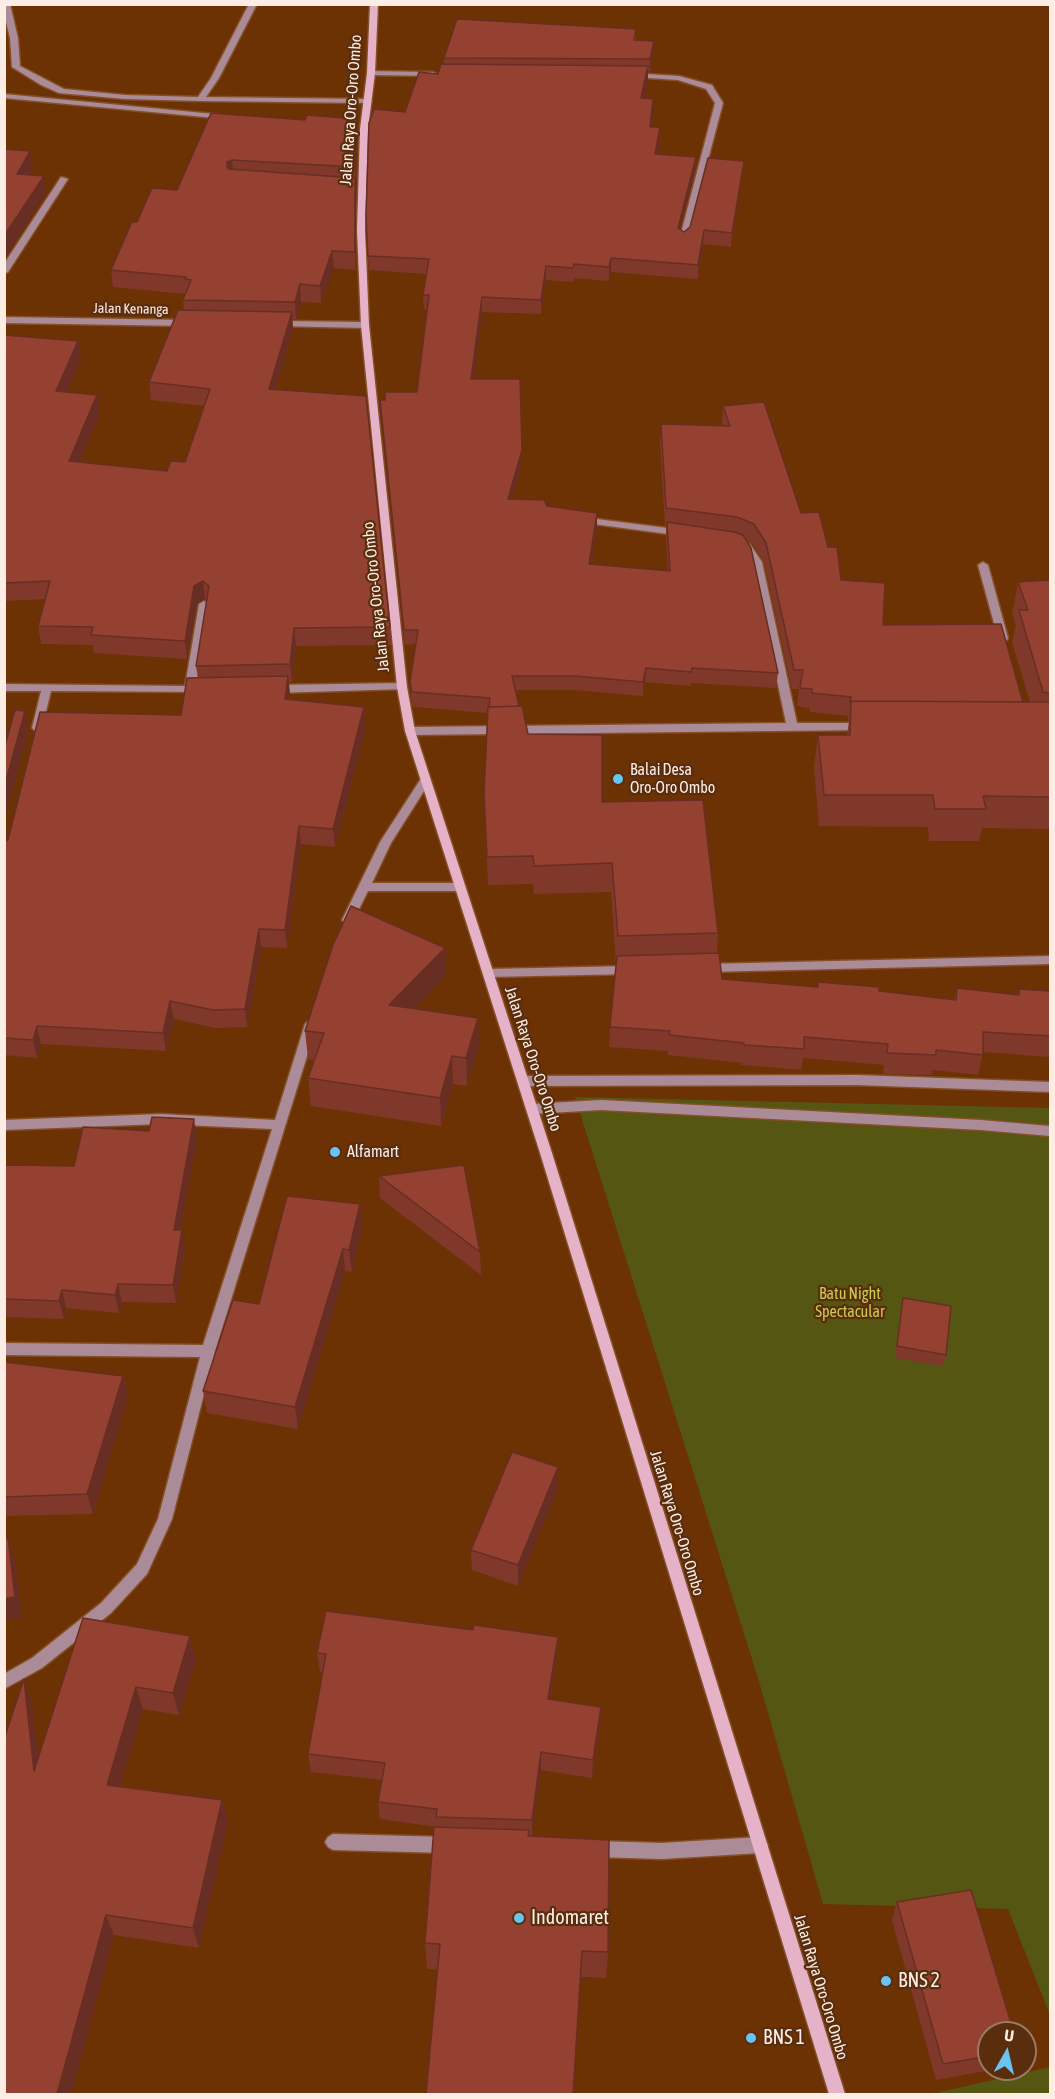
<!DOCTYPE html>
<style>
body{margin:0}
#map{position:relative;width:1055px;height:2099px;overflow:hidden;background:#6c3204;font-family:"Asap Condensed",sans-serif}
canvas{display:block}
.frame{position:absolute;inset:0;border:6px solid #fcede5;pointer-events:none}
.north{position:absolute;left:977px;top:2021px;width:60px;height:60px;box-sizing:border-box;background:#592d0d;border:2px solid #9a7a63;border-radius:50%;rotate:8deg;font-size:16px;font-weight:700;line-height:24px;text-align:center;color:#fcede5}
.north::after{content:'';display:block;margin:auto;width:21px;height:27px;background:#68c4f0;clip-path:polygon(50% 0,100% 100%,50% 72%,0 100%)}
</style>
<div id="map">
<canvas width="1055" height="2099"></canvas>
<div class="frame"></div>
<div class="north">U</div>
</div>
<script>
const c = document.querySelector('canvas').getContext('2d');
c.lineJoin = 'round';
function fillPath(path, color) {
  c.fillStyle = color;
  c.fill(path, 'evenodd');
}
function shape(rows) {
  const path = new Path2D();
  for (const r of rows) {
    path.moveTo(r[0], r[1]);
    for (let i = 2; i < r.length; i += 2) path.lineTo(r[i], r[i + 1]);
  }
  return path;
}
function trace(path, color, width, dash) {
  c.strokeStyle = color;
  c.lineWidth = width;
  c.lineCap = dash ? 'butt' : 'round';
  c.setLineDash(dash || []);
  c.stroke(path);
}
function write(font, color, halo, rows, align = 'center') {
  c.font = font + ' "Asap Condensed",sans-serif';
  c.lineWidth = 4.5;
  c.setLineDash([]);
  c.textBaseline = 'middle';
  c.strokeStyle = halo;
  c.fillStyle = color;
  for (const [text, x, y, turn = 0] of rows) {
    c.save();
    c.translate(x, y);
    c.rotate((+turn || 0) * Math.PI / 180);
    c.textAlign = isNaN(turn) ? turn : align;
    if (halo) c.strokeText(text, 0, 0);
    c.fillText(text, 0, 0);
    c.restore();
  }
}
fillPath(shape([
 [575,1097,1050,1108,1050,2015,1008,1909,823,1904,758,1678],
 [1050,2067,1050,2094,931,2094]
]), '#545612');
const service = shape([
 [4,4,10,4,18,38,20,66,64,89,125,95,198,97,211,78,249,4,257,4,219,78,206,97,368,99,372,101,368,103,200,101,125,99,59,93,41,85,12,67,10,38,4,14,4,4],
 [601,1100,981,1120,1050,1126,1050,1136,981,1130,601,1110,532,1114,528,1112,526,1109,528,1106,532,1104,601,1100],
 [333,1834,448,1837,453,1840,456,1845,453,1850,448,1853,333,1850,328,1847,325,1842,328,1837,333,1834],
 [760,1837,765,1840,768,1845,765,1850,760,1853,662,1859,595,1857,590,1854,587,1849,590,1844,595,1841,662,1843,760,1837]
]);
const minor = shape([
 [368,71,433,72,437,74,433,76,371,75,368,75,368,71],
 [630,73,679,76,712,85,723,103,686,243,679,241,715,103,706,89,678,80,633,77,629,75,630,73],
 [4,94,225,115,229,117,225,119,4,98,4,94],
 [61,177,68,179,8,272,4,274,4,264,61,177],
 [4,317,189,320,193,323,189,326,4,323,4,317],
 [279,321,365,322,369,325,365,328,276,326,275,324,279,321],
 [581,517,683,530,688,533,683,536,578,522,578,518,581,517],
 [738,539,750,544,762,562,797,723,863,723,868,727,867,730,410,735,405,731,410,727,786,723,752,562,743,548,733,542,738,539],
 [983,562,988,565,1008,638,1007,640,1003,641,998,638,978,565,983,562],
 [204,601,209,604,196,686,204,688,205,690,204,692,51,691,42,728,37,732,32,728,41,691,4,691,4,684,185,686,199,604,204,601],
 [402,683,407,687,406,689,274,693,269,689,274,685,402,683],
 [426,776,431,780,391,843,372,883,459,883,465,887,459,891,368,891,352,923,344,923,342,920,380,842,422,777,426,776],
 [1050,956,1050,964,706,972,700,968,706,964,1050,956],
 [631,966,637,970,631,974,489,977,483,973,489,969,631,966],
 [311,1019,317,1024,215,1351,172,1519,147,1574,111,1613,42,1668,4,1689,4,1674,32,1658,101,1603,137,1564,158,1519,200,1357,4,1355,4,1343,203,1345,272,1129,161,1124,4,1130,4,1120,161,1114,275,1120,305,1024,311,1019],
 [857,1075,1050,1082,1050,1092,857,1085,523,1086,519,1084,517,1081,519,1078,523,1076,857,1075]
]);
const secondary = shape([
 [370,4,378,4,375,73,368,129,365,230,369,325,407,687,415,731,552,1153,845,2094,829,2094,540,1153,405,731,397,687,361,325,357,230,360,129,367,73,370,4]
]);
trace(service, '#835028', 3);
trace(minor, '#835028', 3);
trace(secondary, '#835028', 3);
fillPath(service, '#ac8b99');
fillPath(minor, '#ac8b99');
fillPath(secondary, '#e6b2c8');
fillPath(shape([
 [636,29,636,40,653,53,650,71,648,71,648,80,644,98,653,113,651,127,660,141,657,154,696,157,695,171,680,229,684,232,690,227,744,161,742,175,731,247,703,244,698,279,611,272,609,281,574,278,573,282,546,280,541,314,482,312,473,379,522,465,512,499,547,506,597,527,591,565,668,571,666,537,666,526,665,526,660,443,661,424,722,426,723,406,801,513,828,547,841,580,883,625,1023,702,1030,702,1012,642,1016,625,1012,614,1018,582,1050,580,1050,829,982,828,979,841,929,841,928,827,819,826,814,767,818,735,847,735,849,721,848,721,848,716,810,712,809,708,797,706,799,689,792,689,764,562,752,543,746,540,778,673,776,688,691,683,690,686,645,682,643,696,575,690,515,690,519,706,528,734,602,802,718,933,717,953,722,979,818,987,818,982,879,991,954,999,957,988,1017,995,1019,989,1050,991,1050,1057,983,1052,978,1075,933,1070,932,1075,883,1074,884,1065,803,1058,801,1070,741,1065,742,1063,668,1055,668,1051,609,1047,610,1027,616,963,611,892,534,894,533,884,488,885,484,793,488,713,413,707,411,697,410,682,416,644,405,645,380,400,385,400,417,392,427,309,424,309,423,295,426,274,369,270,368,256,405,112,438,74,444,64,444,58],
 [211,113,358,136,356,184,355,184,356,270,334,268,321,303,301,302,296,319,292,319,293,329,276,389,390,627,391,645,296,646,292,682,289,682,290,699,364,707,366,726,335,847,301,844,287,948,261,947,247,1027,216,1028,174,1019,166,1051,41,1044,37,1058,4,1055,4,842,181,715,198,678,196,666,207,600,205,599,197,604,187,659,94,653,93,645,41,644,38,626,45,599,4,601,4,335,78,341,81,359,66,392,100,413,79,462,167,471,185,462,204,406,151,400,149,382,184,310,183,300,185,294,113,287,111,270,137,222,177,190],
 [446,976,414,1009,479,1046,467,1086,453,1084,441,1126,311,1106,308,1078,315,1060,308,1059,305,1031],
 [197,1138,181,1230,185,1249,176,1303,122,1302,119,1313,66,1308,64,1319,4,1317,4,1165,74,1166],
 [379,1176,480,1252,481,1275,380,1198],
 [360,1204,362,1227,352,1272,345,1271,298,1429,207,1413,203,1391,259,1304],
 [903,1298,946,1355,943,1366,895,1358,901,1310],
 [4,1362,123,1376,128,1396,93,1514,4,1516],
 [558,1488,518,1586,472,1570,471,1550],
 [473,1630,558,1637,557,1656,550,1700,600,1725,592,1778,541,1770,532,1836,608,1952,606,1978,427,1969,425,1943,437,1827,380,1819,378,1802,382,1780,311,1772,308,1754,323,1672,320,1672,317,1653],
 [190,1636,196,1659,179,1715,143,1709,120,1786,222,1800,228,1822,199,1948,114,1935,71,2094,32,1702,38,1758],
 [897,1902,989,2033,989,2069,997,2069,936,2080,892,1920]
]), '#80382b');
fillPath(shape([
 [654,41,653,53,650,71,650,59],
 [648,66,648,80,641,112,641,98],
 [653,99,653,113,649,140,650,127],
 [357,119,358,136,356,184,355,167],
 [660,127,660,141,654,168,655,154],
 [30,151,33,168,21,192,17,174],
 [696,157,695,171,677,242,678,228],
 [232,160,234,177,227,167,227,162],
 [744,161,742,175,731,247,732,233],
 [44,176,46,194,4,259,4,236],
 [355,178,356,195,356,270,355,252],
 [704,230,703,244,698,279,698,265],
 [332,251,334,268,321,303,320,286],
 [611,258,611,272,609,281,609,267],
 [546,266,546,280,541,314,541,300],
 [300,284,301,302,296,319,295,302],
 [482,297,482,312,472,394,471,379],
 [292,312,293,329,271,406,269,389],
 [78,341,81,359,59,409,56,391],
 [97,395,100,413,72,479,69,461],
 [522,450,522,465,508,514,508,499],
 [597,513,597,527,589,579,589,564],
 [203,581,205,599,197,604,187,659,185,641,194,586],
 [294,628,296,646,292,682,290,664],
 [646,668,645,682,643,696,643,682],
 [288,676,290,695,287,717,285,699],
 [364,707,366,726,335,847,333,829],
 [25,711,29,729,4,823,4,788],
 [299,826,301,844,287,948,285,930],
 [259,929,261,947,247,1027,245,1009],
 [445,948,446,976,391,1033,389,1005],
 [170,1001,174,1019,166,1051,163,1033],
 [478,1018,479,1046,467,1086,466,1058],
 [37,1026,41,1044,37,1058,33,1040],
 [452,1056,453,1084,441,1126,440,1098],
 [194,1119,197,1138,178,1248,174,1230],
 [360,1204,362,1227,352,1272,349,1250],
 [182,1230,185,1249,176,1303,173,1285],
 [343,1249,345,1271,298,1429,295,1407],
 [118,1284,122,1302,119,1313,115,1295],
 [62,1290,66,1308,64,1319,59,1301],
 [123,1376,128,1396,93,1514,87,1494],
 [558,1467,558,1488,518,1586,518,1565],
 [8,1538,15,1559,22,1617,4,1621,4,1599],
 [190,1636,196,1659,179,1715,173,1693],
 [558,1637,557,1656,547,1718,548,1699],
 [24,1679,32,1702,42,1793,34,1771],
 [136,1687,143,1709,114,1806,107,1785],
 [601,1707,600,1725,592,1778,593,1760],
 [541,1752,541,1770,532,1837,532,1820],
 [222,1800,228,1822,199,1948,193,1928],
 [106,1915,114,1935,71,2094,57,2094]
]), '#682e23');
const building = shape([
 [457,19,636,29,634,40,654,41,650,59,444,58,457,19],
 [441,64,648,66,641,98,653,99,650,127,660,127,655,154,696,157,678,228,684,232,690,227,708,158,744,161,732,233,704,230,698,265,611,258,609,267,574,264,573,268,546,266,541,300,482,297,471,379,520,379,522,450,508,499,544,500,547,506,597,513,589,564,670,571,667,522,734,532,743,535,751,548,778,673,692,668,691,672,646,668,643,682,575,676,512,676,519,706,489,707,490,698,412,692,410,682,418,630,404,630,380,400,385,400,385,392,417,392,429,295,423,295,429,259,368,256,366,216,369,123,374,109,405,112,419,72,438,74,441,64],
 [211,113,305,120,307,115,357,119,355,167,232,160,227,162,227,167,229,169,355,178,355,252,332,251,320,286,300,284,295,302,183,300,191,280,185,279,186,277,111,270,132,222,137,222,152,188,177,190,211,113],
 [4,149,30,151,17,174,44,176,4,236,4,149],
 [178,310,292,312,269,389,366,396,390,627,294,628,290,664,196,666,209,586,203,581,194,586,185,641,91,635,93,627,38,626,50,581,4,583,4,335,78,341,56,391,97,395,69,461,167,471,171,461,185,462,210,389,149,382,178,310],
 [764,402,801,513,819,512,828,547,837,547,841,580,885,583,883,625,1001,624,1023,702,851,701,851,703,850,703,851,697,812,693,812,689,800,688,803,670,794,670,766,543,754,524,737,517,666,508,661,424,730,426,723,406,764,402],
 [1050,580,1050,693,1043,692,1019,610,1028,610,1018,582,1050,580],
 [288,676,285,699,364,707,333,829,299,826,285,930,259,929,245,1009,213,1010,170,1001,163,1033,37,1026,33,1040,4,1038,4,842,8,840,40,712,181,715,187,678,288,676],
 [851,701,1050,702,1050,797,983,796,986,809,935,809,933,795,824,795,818,735,850,735,851,701],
 [522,706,528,734,602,735,602,802,703,800,718,933,618,936,612,863,534,866,533,856,487,857,484,793,488,707,522,706],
 [15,710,25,711,4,788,4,749,15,710],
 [351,906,445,948,389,1005,478,1018,466,1058,452,1056,440,1098,308,1078,324,1033,305,1031,333,945,351,906],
 [719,953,722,979,818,987,818,982,879,987,879,991,956,1000,957,988,1019,995,1019,989,1050,991,1050,1036,983,1032,983,1055,936,1050,936,1055,887,1053,888,1044,804,1037,804,1049,744,1045,744,1043,669,1035,670,1031,610,1027,617,956,719,953],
 [152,1117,194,1119,174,1230,182,1230,173,1285,118,1284,115,1295,62,1290,59,1301,4,1299,4,1165,74,1166,83,1127,149,1131,152,1117],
 [464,1165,480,1252,379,1176,464,1165],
 [287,1196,360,1204,349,1250,343,1249,295,1407,203,1391,233,1300,259,1304,287,1196],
 [903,1298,951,1306,946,1355,897,1346,903,1298],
 [4,1362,123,1376,87,1494,4,1497,4,1362],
 [512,1452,558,1467,518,1565,471,1550,512,1452],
 [8,1538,15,1597,4,1599,4,1539,8,1538],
 [326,1611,473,1630,474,1625,558,1637,548,1699,601,1707,593,1760,541,1752,532,1820,436,1817,437,1809,378,1802,385,1763,308,1754,326,1654,317,1653,326,1611],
 [83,1618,190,1636,173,1693,136,1687,107,1785,222,1800,193,1928,106,1915,57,2094,4,2094,4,1739,24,1679,34,1771,83,1618],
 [434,1827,529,1830,528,1836,609,1840,608,1952,582,1951,573,2094,426,2094,440,1944,425,1943,434,1827],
 [971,1890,1014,2033,989,2033,989,2056,943,2064,897,1902,971,1890]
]);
fillPath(building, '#954132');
trace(building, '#682e23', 1.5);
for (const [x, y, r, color] of [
 [618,779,6,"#68c4f0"],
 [335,1152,6,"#68c4f0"],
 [519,1918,6,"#68c4f0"],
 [886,1981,6,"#68c4f0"],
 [751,2038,6,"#68c4f0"]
]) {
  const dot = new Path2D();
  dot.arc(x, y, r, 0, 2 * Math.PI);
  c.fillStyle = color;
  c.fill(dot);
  trace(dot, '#592d0d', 2);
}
write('14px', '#fcede5', '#592d0d', [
 ["Jalan Kenanga",131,309,1]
]);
write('16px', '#fcede5', '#592d0d', [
 ["Jalan Raya Oro-Oro Ombo",351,110,-86],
 ["Jalan Raya Oro-Oro Ombo",376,597,-96],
 ["Jalan Raya Oro-Oro Ombo",533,1059,72],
 ["Jalan Raya Oro-Oro Ombo",677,1523,73],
 ["Jalan Raya Oro-Oro Ombo",821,1987,73]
]);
write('16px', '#fcede5', '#592d0d', [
 ["Balai Desa",630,770],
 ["Oro-Oro Ombo",630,788],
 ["Alfamart",347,1152]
], 'left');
write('16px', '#c7cd50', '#592d0d', [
 ["Batu Night",850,1294],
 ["Spectacular",850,1312]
]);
write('20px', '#fcede5', '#592d0d', [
 ["Indomaret",531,1918],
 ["BNS 2",898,1981],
 ["BNS 1",763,2038]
], 'left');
</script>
